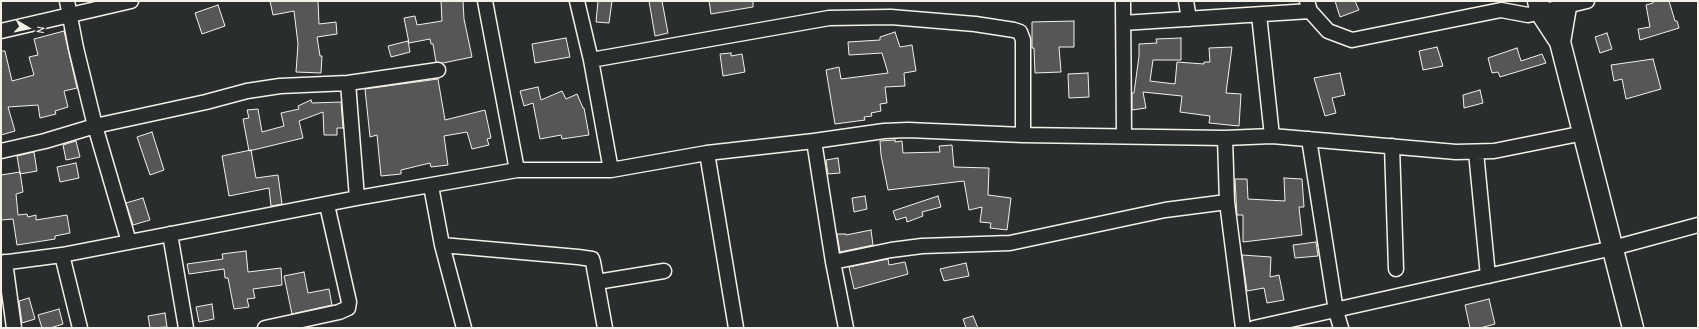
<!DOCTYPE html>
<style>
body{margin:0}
#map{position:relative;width:1699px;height:329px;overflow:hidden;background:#2a2d2e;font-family:"Comic Neue",sans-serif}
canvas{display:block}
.frame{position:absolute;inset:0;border:2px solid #f4f1e8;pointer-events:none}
.north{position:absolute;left:8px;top:8px;width:40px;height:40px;-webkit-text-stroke:3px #2a2d2e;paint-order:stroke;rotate:99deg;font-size:11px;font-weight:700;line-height:16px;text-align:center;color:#f4f1e8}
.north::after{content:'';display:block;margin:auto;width:14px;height:18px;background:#f4f1e8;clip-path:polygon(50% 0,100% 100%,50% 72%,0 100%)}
</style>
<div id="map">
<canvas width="1699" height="329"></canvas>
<div class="frame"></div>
<div class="north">N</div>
</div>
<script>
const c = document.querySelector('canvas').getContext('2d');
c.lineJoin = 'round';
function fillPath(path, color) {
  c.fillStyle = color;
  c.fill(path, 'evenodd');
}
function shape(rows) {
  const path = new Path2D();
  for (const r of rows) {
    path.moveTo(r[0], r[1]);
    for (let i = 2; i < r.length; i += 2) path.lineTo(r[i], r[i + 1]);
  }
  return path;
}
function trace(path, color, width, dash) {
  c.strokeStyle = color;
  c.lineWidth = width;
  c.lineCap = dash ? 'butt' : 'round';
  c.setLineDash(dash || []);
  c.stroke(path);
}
const building = shape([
 [270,1,318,1,319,24,336,22,337,34,317,37,320,56,322,56,321,73,296,72,298,44,294,11,273,15,270,1],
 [441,1,463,1,464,19,472,57,443,63,436,62,433,44,431,44,430,39,409,43,404,18,415,16,417,25,442,21,441,1],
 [598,1,612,1,609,23,596,22,598,1],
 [649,1,662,1,668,33,655,36,649,1],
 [709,1,753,1,753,7,711,14,709,1],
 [1335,1,1355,1,1359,10,1340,17,1335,1],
 [1653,1,1669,1,1675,21,1677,21,1679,28,1640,40,1638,29,1650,27,1646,5,1653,3,1653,1],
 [218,5,225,26,202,34,195,13,218,5],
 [1074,21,1074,47,1059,47,1061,72,1035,73,1034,48,1032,48,1032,22,1074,21],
 [64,31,77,88,64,91,68,107,55,111,56,114,40,118,38,105,8,107,15,131,1,135,1,51,5,51,12,81,34,75,29,57,38,55,34,39,64,31],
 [895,32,900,47,912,45,916,71,904,73,905,86,885,87,887,103,880,104,881,111,871,113,872,116,864,117,865,120,835,124,826,70,839,67,841,79,888,73,882,53,849,55,848,42,880,40,880,37,895,32],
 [1607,33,1612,49,1600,53,1595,37,1607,33],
 [566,38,570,57,535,63,532,44,566,38],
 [1181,38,1181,60,1153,60,1150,81,1175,84,1177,62,1204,64,1204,62,1210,62,1209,48,1232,47,1226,93,1241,94,1239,126,1209,123,1210,116,1180,112,1182,96,1143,92,1146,108,1132,110,1132,93,1134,93,1139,56,1139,44,1157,43,1156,39,1181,38],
 [408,41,410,52,391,57,388,46,408,41],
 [1437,47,1443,66,1423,70,1419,51,1437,47],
 [1517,48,1521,61,1542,54,1546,63,1500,77,1498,72,1492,73,1488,58,1517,48],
 [731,53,731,56,742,54,745,72,723,76,720,54,731,53],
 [1653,59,1661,89,1626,99,1622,79,1614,81,1611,65,1653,59],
 [1088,73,1089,97,1069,98,1068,74,1088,73],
 [1340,73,1345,95,1332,98,1336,113,1325,116,1314,78,1340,73],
 [438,79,445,120,485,110,491,138,487,139,489,145,472,149,467,132,444,136,448,165,431,167,430,163,401,170,401,174,381,176,377,135,370,137,365,89,438,79],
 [538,87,541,100,562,91,566,99,577,94,583,108,584,108,589,135,562,139,561,135,540,139,533,103,524,106,520,91,538,87],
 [1480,90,1483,103,1464,108,1463,95,1480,90],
 [311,100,312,103,341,102,343,128,337,128,337,135,324,135,323,112,299,121,303,138,249,151,243,119,249,118,247,110,258,109,262,132,284,126,281,113,299,109,298,106,311,100],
 [152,132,164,170,150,175,137,137,152,132],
 [895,140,895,142,902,141,903,153,940,152,939,146,952,145,954,167,989,168,988,195,1011,198,1007,230,990,228,991,223,980,222,982,207,969,210,964,181,888,190,881,155,880,141,895,140],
 [76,141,80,157,66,160,63,145,76,141],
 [251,150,256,178,278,175,282,204,271,206,269,188,229,196,222,156,251,150],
 [34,152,37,171,20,174,17,156,34,152],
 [838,158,840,173,828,174,826,160,838,158],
 [76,163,79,178,60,182,57,167,76,163],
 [20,172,23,192,16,194,18,215,27,214,28,217,36,215,36,220,67,215,70,233,55,236,55,239,17,245,13,219,1,220,1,175,20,172],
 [1284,178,1302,179,1304,207,1299,207,1302,235,1243,242,1243,215,1237,215,1235,179,1247,179,1248,199,1285,201,1284,178],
 [865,196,867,209,854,212,852,198,865,196],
 [938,196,941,207,922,212,923,216,907,222,906,217,896,220,893,211,938,196],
 [143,198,150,220,133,225,126,203,143,198],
 [871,230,873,245,840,252,837,234,846,234,846,235,871,230],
 [1316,242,1318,256,1295,258,1293,245,1316,242],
 [246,251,248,272,281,268,282,285,253,289,255,298,247,299,249,307,234,309,228,278,225,278,224,269,189,274,187,264,223,259,222,254,246,251],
 [1242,255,1271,257,1270,277,1279,275,1284,300,1267,303,1264,288,1247,291,1242,255],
 [888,259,889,265,905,262,908,274,854,289,849,267,888,259],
 [966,263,969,276,944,281,940,269,966,263],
 [304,272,308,293,329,289,332,305,292,314,284,276,304,272],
 [29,298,35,319,22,323,19,301,29,298],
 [1489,299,1495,324,1480,328,1470,328,1465,305,1489,299],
 [212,304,214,319,199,322,196,307,212,304],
 [59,309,63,324,50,328,42,328,38,315,59,309],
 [165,313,167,327,150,328,148,316,165,313],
 [973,316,978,328,966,328,963,319,973,316]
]);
fillPath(building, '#555756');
trace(building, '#f4f1e8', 1);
const street = shape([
 [67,1,76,48,95,126,129,242],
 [485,1,517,170],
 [577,1,591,60,611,170],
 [1123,1,1124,136],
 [1186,1,1189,19],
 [1307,1,1310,11,1328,31,1352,40,1501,10,1528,15,1587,1],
 [1259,15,1272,136],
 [1123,23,1310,11],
 [1,31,131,1],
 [591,60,829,18,891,17,975,24,1014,30,1020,32,1023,40,1023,135],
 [348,83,357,198],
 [1225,138,1227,202,1243,328],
 [1309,139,1336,311,1341,328],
 [814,141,833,262,846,328],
 [1392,146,1396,269],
 [1,151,45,141,95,126,206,102,247,91,280,86,348,83,438,70],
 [1476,152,1488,276],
 [707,153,736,328],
 [431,186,442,245,464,328],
 [170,234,186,328],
 [442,245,578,257,592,259,593,262,605,328],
 [62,255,80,328],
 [5,262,14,328],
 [833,262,891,250,922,246,1010,243,1165,210,1227,202],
 [1,263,62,255,357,198,517,170,611,170,707,153,814,141,884,131,908,130,1023,135,1225,138,1272,136,1456,152,1494,151,1584,133],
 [597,282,664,271],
 [265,328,339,312,348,308,349,302,327,205],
 [1254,328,1613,248,1698,225]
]);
const secondary = shape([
 [1538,1,1541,13,1560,42,1633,328],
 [1560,42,1566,7,1563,1]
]);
trace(street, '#f4f1e8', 17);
trace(secondary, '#f4f1e8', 23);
trace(street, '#2a2d2e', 14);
trace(secondary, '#2a2d2e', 20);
</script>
